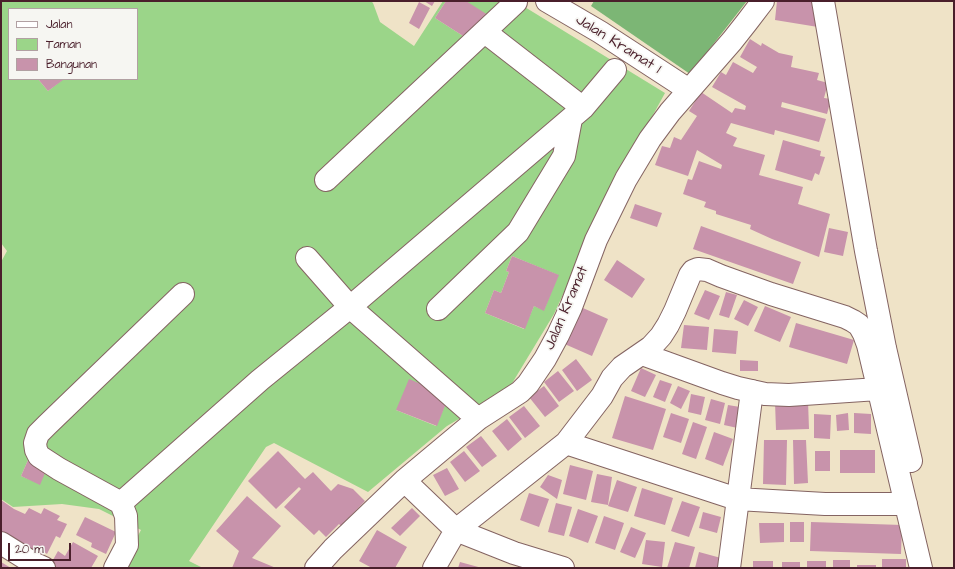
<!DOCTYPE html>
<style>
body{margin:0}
#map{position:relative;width:955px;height:569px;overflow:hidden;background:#efe3c7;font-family:"Architects Daughter",sans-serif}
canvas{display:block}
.frame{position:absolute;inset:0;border:2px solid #4a1f2b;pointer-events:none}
.legend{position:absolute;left:8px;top:8px;width:130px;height:72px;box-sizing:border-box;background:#f6f6f2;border:1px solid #b1a0a2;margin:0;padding:5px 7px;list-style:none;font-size:12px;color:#4a1f2b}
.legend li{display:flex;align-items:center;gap:8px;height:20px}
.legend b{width:20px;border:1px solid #b1a0a2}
.scale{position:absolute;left:8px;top:543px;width:63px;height:18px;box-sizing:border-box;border:2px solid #4a1f2b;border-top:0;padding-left:5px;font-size:12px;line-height:14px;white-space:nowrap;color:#4a1f2b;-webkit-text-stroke:3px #f6f6f2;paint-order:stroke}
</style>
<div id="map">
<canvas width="955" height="569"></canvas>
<div class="frame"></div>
<ul class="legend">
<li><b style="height:5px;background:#fff"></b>Jalan</li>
<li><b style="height:11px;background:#9bd589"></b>Taman</li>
<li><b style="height:11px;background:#c893ab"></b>Bangunan</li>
</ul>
<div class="scale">20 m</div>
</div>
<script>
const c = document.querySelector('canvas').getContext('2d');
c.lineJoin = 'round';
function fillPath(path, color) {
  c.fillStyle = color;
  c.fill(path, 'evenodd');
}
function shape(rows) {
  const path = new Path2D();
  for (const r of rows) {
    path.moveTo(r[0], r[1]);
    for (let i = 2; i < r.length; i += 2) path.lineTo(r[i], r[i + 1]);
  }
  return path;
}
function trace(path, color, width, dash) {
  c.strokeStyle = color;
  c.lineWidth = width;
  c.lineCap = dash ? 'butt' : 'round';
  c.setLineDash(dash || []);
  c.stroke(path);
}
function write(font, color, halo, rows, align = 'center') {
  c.font = font + ' "Architects Daughter",sans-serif';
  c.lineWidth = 3.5;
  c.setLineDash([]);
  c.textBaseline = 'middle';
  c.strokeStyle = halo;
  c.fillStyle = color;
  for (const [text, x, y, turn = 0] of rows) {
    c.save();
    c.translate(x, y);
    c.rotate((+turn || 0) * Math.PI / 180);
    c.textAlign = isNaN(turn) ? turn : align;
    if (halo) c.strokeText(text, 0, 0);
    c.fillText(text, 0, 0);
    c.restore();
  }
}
fillPath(shape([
 [1,1,371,1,373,3,380,22,414,46,443,1,446,1,435,18,471,41,466,1,515,1,665,93,608,197,554,314,508,390,447,426,368,492,274,443,266,447,189,561,203,568,121,568,141,530,99,509,62,504,13,507,1,499,1,262,7,251,1,243],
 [9,9,137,9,137,79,62,79,62,80,48,91,38,79,9,79],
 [512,256,558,275,544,310,534,306,524,329,485,313,494,290,501,293,509,272,506,271],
 [449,396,436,426,396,410],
 [29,458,40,484,21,476]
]), '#9bd589');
fillPath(shape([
 [594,1,747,1,690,74,591,6]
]), '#7cb675');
fillPath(shape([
 [424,1,435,1,432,6],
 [446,1,466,1,488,15,471,41,435,18],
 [777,1,814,1,818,27,775,20],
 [419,2,430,8,419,29,409,23],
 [750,39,761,46,762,43,779,53,793,56,791,67,819,73,817,80,828,83,824,98,831,99,827,114,782,102,781,107,826,119,819,142,775,130,774,135,731,123,726,133,737,138,733,146,765,155,759,175,803,187,798,204,830,214,819,257,772,239,750,229,751,225,716,214,716,211,704,207,706,202,683,194,688,179,692,180,699,161,721,169,722,165,697,150,688,176,655,165,662,146,670,148,674,137,681,140,697,116,689,111,701,92,732,113,735,108,745,110,746,106,712,87,721,72,726,75,733,62,753,73,757,67,740,57],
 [38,79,62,79,63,80,48,91],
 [783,140,821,151,820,156,825,157,819,175,815,173,812,181,775,170],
 [635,204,662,213,657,227,630,218],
 [701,226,801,262,793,284,693,249],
 [829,228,848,232,843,256,824,252],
 [512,256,559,275,544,311,534,306,525,329,485,313,494,290,501,293,509,272,506,271],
 [617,260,645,279,632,298,604,280],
 [705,290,720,296,709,320,694,314],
 [726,292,737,295,729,318,719,315],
 [744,300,758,307,748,326,734,319],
 [576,305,608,319,592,356,560,342],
 [765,306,791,317,780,342,754,331],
 [796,323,854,340,847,364,789,347],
 [684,325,709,327,707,350,681,348],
 [714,329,738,331,736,354,712,352],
 [576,359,592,380,577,391,562,370],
 [740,360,758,361,758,371,740,371],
 [641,368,656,375,645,397,631,391],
 [558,371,574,391,559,402,544,382],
 [409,379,449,396,437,426,396,410],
 [660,380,672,384,665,402,653,397],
 [544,386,559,406,545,417,529,397],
 [678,386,690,391,681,409,670,403],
 [691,394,705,397,701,415,688,412],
 [625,396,666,409,653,450,612,438],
 [711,399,725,403,720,424,705,420],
 [808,401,809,429,776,430,775,402],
 [728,405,746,408,742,429,724,425],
 [524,406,540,426,525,438,509,417],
 [671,413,689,419,681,443,663,437],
 [848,413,849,430,837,431,836,415],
 [854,413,871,414,871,434,854,433],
 [814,414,831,415,830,439,814,438],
 [507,419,522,439,508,451,492,431],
 [693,422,707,427,696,459,682,454],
 [714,432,733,439,723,466,705,459],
 [481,436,497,456,482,467,466,447],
 [764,440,787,440,786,485,763,484],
 [793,440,806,440,808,483,794,484],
 [840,450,875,450,875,473,840,473],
 [278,451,305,479,313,472,331,491,338,484,353,489,365,501,341,526,339,524,326,537,319,530,314,535,284,507,301,489,299,487,276,509,248,481],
 [464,451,480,471,465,482,450,462],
 [815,451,830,451,830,471,815,471],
 [29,458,48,466,40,485,21,476],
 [570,465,593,471,586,500,563,494],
 [447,468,459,489,445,496,433,475],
 [597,474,612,477,608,505,591,502],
 [548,475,562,480,557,499,540,487],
 [617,480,637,487,628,512,608,506],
 [642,488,673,498,665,525,634,516],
 [529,493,549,499,539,527,520,520],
 [247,496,281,526,252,558,276,568,232,568,239,551,216,531],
 [1,500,14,509,25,514,29,508,41,514,44,508,60,516,57,520,67,524,60,538,56,536,47,554,43,551,41,555,1,540],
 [682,501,700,507,689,537,671,531],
 [556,503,572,507,564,536,548,532],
 [412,508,420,516,400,536,391,528],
 [578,509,598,516,588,543,569,536],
 [703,512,721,517,717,533,699,528],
 [604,516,624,523,615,550,595,543],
 [85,517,116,532,106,554,91,547,92,543,76,535],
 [790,522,804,522,804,542,790,542],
 [811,522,902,525,901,554,810,551],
 [759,523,784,523,784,542,760,543],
 [631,527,646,533,635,558,620,552],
 [377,530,407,547,395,568,372,568,359,561],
 [646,540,665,542,662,567,642,564],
 [73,542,98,556,91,568,50,568,49,567,58,551,65,556],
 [675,542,695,547,689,568,667,568],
 [699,552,721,558,718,568,695,568],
 [882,559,906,559,906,568,882,568],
 [833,560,850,560,850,568,833,568],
 [753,561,773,561,773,568,753,568],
 [807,561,826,561,826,568,807,568],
 [1,562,11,568,1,568],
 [460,562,482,568,458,568],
 [782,562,800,562,800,568,782,568],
 [857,565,876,565,876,568,857,568]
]), '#c893ab');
const minor = shape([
 [547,1,600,32,689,90],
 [823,1,866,251,885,348,911,461],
 [485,32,583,108],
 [326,180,516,2],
 [307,258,350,307,478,419],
 [438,309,518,232,564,156,571,119],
 [642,354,722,383,738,388,765,394,789,395,878,389],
 [566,443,737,499,825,504,906,504],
 [405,480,410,486,456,530,514,553,563,568],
 [121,503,260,380,350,307,583,108,615,70],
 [1,543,33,563,44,568],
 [115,568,127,545,126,516,121,503,59,469,39,456,36,450,35,443,38,434,47,425,183,294],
 [316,568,333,549,405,480,478,419,520,392,528,384,545,359,558,335,571,307,596,240,626,179,650,139,670,112,732,41,747,22,763,1],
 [434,568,456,530,566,443,602,396,612,378,622,367,651,347,661,336,668,325,675,311,690,275,693,271,698,269,707,270,721,276,771,294,845,317,853,321,859,325,864,334,868,345,921,568],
 [729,568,752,391]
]);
trace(minor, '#846462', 24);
trace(minor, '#fff', 22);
write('15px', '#4a1f2b', '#f6f6f2', [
 ["Jalan Kramat 1",618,45,32],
 ["Jalan Kramat",567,308,-67]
]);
</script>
